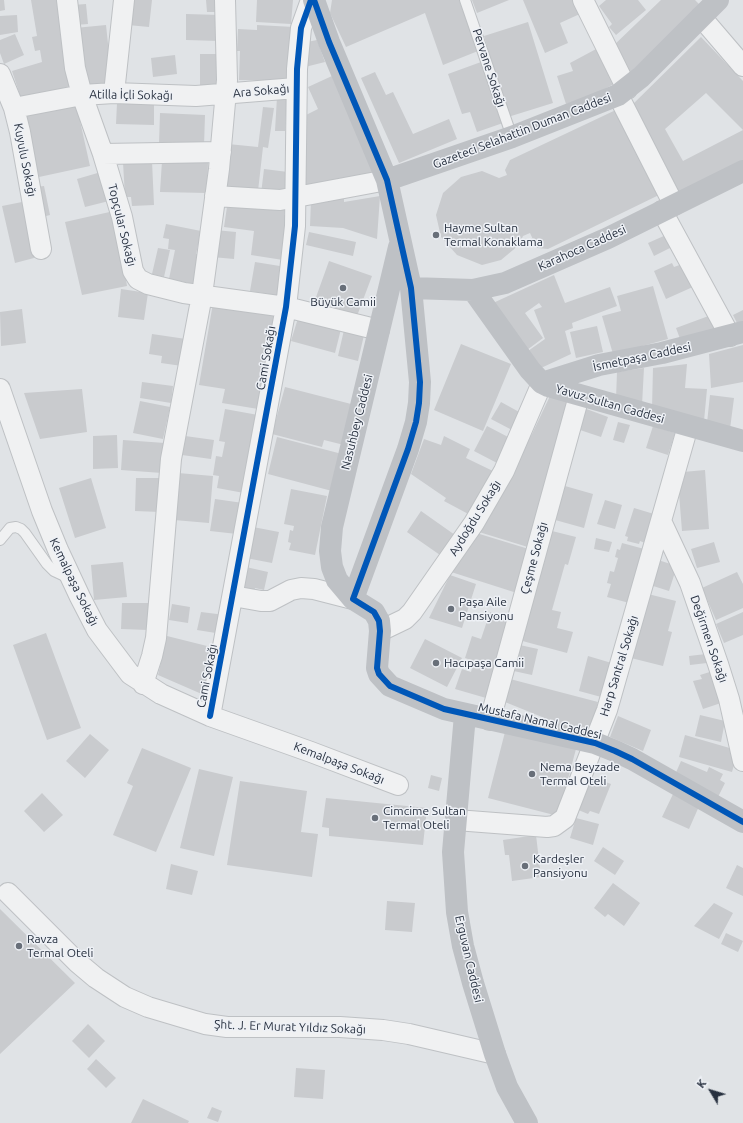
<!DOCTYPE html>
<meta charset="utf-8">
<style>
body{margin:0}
#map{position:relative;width:743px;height:1123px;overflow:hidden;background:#e0e3e6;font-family:Ubuntu,sans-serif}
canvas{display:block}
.north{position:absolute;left:691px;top:1071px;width:40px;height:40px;-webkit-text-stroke:3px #eef1f6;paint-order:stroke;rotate:308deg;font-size:11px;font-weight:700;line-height:16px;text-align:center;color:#27303f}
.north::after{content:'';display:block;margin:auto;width:14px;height:18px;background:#27303f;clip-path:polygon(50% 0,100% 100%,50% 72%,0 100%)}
</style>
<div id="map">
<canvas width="743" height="1123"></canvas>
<div class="north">K</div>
</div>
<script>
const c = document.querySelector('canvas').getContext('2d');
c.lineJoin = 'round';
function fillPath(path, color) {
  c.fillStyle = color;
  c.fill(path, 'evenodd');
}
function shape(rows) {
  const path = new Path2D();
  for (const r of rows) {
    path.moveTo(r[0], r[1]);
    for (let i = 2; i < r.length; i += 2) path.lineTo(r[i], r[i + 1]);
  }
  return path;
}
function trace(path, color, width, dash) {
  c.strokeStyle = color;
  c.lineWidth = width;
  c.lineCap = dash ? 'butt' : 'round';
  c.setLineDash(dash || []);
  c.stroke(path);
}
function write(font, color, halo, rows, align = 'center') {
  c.font = font + ' Ubuntu,sans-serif';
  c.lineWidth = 3;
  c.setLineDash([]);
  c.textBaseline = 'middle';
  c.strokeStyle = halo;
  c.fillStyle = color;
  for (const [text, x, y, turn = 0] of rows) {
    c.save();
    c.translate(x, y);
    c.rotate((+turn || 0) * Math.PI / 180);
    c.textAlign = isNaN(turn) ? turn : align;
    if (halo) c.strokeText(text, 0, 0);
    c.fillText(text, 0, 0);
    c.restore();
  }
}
fillPath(shape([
 [0,0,4,0,5,10,0,11],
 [31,0,60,0,73,85,22,101,12,71,42,62,40,50,35,51,32,37,37,36],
 [130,0,152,0,149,27,128,25],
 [206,0,217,0,217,12,207,12],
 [257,0,293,0,291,24,256,22],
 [332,0,459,0,478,51,443,65,425,13,346,47,330,13],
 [472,0,509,0,477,13],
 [523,0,575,0,582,13,560,23,568,43,545,53],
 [606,0,638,0,646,10,616,35,609,27,612,24,599,6],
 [661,0,695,0,700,5,628,75,612,47],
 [86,4,88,24,75,25,73,5],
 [186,14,220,15,219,41,186,40],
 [17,15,18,32,0,35,0,16],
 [528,22,553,103,508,117,484,36],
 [106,25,109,53,105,83,83,85,75,28],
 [257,25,294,27,291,81,239,80,240,51,237,51,238,29,257,30],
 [15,34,24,55,4,64,0,53,0,40],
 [701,37,743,81,743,161,674,194,630,107],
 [706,93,743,130,683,161,665,129],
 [317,40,325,62,301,68,302,43],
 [598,48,616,83,589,97,566,104,557,76,573,71,570,63],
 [200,54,221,54,222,87,200,87],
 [175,55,177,74,153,77,151,58],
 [481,62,503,123,477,132,470,112,462,114,448,74],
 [375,72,386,95,393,92,413,134,449,119,457,139,399,163,361,78],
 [332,76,373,172,305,191,302,117,318,109,308,87],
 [277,97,287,97,285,131,275,131],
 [76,103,90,166,39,177,25,114],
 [117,103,154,104,154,125,116,124],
 [263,107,274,108,268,148,263,147,258,191,224,188,228,144,258,147],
 [620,108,661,194,548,249,537,248,530,233,523,236,519,245,501,260,482,265,457,255,441,237,436,215,443,193,461,177,482,171,499,178,507,175,505,170,510,160],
 [160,113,205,115,204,146,159,144],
 [152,161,154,205,132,206,131,197,125,197,123,162],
 [162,161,208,163,207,193,160,192],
 [264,169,288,172,285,197,261,194],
 [101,172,109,201,85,207,77,179],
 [44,186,50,215,42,217,35,187],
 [344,196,344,202,380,196,377,239,343,228,310,226,311,200],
 [228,200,285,208,284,215,289,216,283,260,251,255,254,231,224,227],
 [22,202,34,258,15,263,2,206],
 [114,211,120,241,127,286,82,295,65,222],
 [166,224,201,231,196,254,200,255,194,284,169,279,175,250,168,249,169,239,163,238],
 [215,230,236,232,234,259,212,257],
 [309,232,356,242,353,256,306,245],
 [666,235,672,247,654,256,648,243],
 [158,248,170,250,164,277,152,274],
 [329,261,372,276,357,316,315,300],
 [255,262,286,267,282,296,250,291],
 [672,263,674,267,685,263,695,286,666,299,654,271],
 [554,275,565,303,610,287,617,306,572,323,573,328,565,331,571,354,541,368,528,351,545,339,534,310,542,307,539,303,525,313,543,338,527,350,493,303],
 [653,286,668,339,613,354,602,316,621,311,617,296],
 [121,289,148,293,144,320,118,317],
 [213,303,279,313,264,410,222,403,225,389,199,385],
 [22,309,26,343,1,346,0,312],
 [743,310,743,328,740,329,733,315],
 [714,314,719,330,682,344,676,328],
 [298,318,341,329,335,353,291,341],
 [597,326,603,352,576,358,570,332],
 [344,330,364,335,358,361,338,356],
 [152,334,186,339,182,366,161,363,162,356,149,354],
 [461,344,511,364,483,431,434,410],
 [743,345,743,382,711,388,709,354],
 [687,364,685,388,707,389,704,421,652,408,653,368],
 [644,368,642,405,616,399,617,372],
 [142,382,173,386,171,403,140,398],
 [285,387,355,405,344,445,324,440,322,447,272,434],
 [82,389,87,432,40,439,24,393],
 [710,395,734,398,730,429,707,423],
 [550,396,573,403,531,548,479,532,532,434],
 [140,401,170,407,163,439,133,433],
 [501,402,521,413,512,430,491,419],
 [581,407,608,417,601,437,574,428],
 [225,409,258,415,244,493,217,488,219,476,213,475,216,456,222,457,225,442,219,441],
 [618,422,630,425,624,443,613,440],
 [487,426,510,438,497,463,474,451],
 [653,426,675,433,668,455,646,448],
 [117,435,118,468,93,469,93,436],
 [185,436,214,440,211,459,182,455],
 [444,436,470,449,466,458,495,472,472,516,444,501,446,498,411,474,424,439,441,445],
 [277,437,342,454,332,491,268,474],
 [123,440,165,443,162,473,121,470],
 [705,470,709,529,682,531,678,481,684,481,683,472],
 [178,473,213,476,209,523,174,520],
 [91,478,106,528,75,538,59,488],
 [136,478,161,478,160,512,135,511],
 [558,484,593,494,584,528,548,518],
 [291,489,327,496,315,555,289,550,291,543,288,542,290,530,293,531,294,526,284,524],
 [215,499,243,503,237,534,210,531],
 [605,500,622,505,615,529,597,524],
 [634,508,654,514,645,543,640,541,639,544,627,541,628,537,625,536],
 [421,511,455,535,440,555,407,532],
 [253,527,279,532,272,563,246,558],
 [544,529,576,537,568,565,565,564,552,610,561,612,557,628,573,632,567,653,515,639],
 [473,532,532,550,520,594,448,571],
 [596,538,612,542,609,552,594,549],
 [714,542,720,562,697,568,691,549],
 [622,543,648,550,633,604,607,597,611,584,607,583,610,571,614,572,618,558,615,557,617,549,620,550],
 [658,560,677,566,669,591,650,585],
 [123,562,127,597,94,600,91,565],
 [246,567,268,572,264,590,255,588,254,592,240,588],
 [737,572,743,584,743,608,716,620,702,588],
 [450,575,476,584,462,628,429,618],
 [648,594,676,601,668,631,672,632,663,666,631,658],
 [122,603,149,603,148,630,121,629],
 [172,604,190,607,188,623,169,620],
 [201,612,225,615,222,634,197,630],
 [490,612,515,620,486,698,455,689,462,669,471,672,474,661,465,658,472,636,481,639],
 [743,612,743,635,724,643,716,624],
 [46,633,81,728,47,740,13,645],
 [167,636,215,648,204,695,158,675],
 [425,639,462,658,447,687,410,668],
 [515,644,538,649,532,675,509,670],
 [706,654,707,663,690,665,689,656],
 [588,656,615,664,605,698,579,691],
 [713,671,724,702,703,709,693,681,702,679,700,675],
 [510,679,598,702,589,736,505,702],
 [700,715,725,721,721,742,695,736],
 [618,716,651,730,643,751,610,737],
 [505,732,576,749,558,816,488,798],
 [90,734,109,750,85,778,66,761],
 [685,735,733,749,731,757,736,758,732,772,679,757],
 [142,748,191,768,156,852,113,835,133,786,127,783],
 [681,761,707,772,709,767,723,774,720,780,725,783,718,797,674,777],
 [199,769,233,777,214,856,180,848],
 [431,775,442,778,439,791,428,788],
 [589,776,611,784,599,814,590,811,588,814,576,809],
 [240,781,307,791,301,832,318,834,312,877,227,865],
 [674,792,700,804,689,829,662,817],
 [42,793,63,815,44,832,24,811],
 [326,798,427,808,423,845,329,836,329,828,322,827],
 [576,818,599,824,593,845,570,838],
 [536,835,541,877,512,881,509,855,505,855,503,840],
 [603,847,624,861,615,875,594,861],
 [171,864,198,871,192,895,166,889],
 [737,865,743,868,743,896,726,888],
 [613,883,640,903,624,926,608,914,605,917,594,908],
 [387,901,415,903,412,932,385,930],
 [714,903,733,913,719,939,694,926],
 [0,909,75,983,0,1054],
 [726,933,743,941,738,952,721,944],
 [88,1024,105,1041,89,1058,72,1041],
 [96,1059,116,1078,106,1088,87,1069],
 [296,1068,325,1070,323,1099,294,1097],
 [143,1099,189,1121,188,1123,131,1123],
 [212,1107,222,1111,218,1122,207,1118]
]), '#c9cbce');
const lane = shape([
 [465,0,512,137],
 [0,540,10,528,16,527,21,529,25,533,47,564,54,571,69,578]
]);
const street = shape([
 [67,0,75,68,82,95,103,154,122,217,133,271,138,279,148,284,184,293,286,307,379,330],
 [583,0,627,89],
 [701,17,743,66],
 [0,74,14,108,20,132,41,249],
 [114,93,124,0],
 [618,95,674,205],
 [14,108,82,95,114,93,196,96,296,88],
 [103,154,221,152],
 [215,196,280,200,387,180],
 [662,211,730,336],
 [0,389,42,511,58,550,80,597,97,630,130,674,161,694,210,716,311,752,398,785],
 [661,521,690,583,718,664,729,699,743,761],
 [233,596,261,601,270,601,291,590,301,588,314,589,353,599],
 [380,631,405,619,412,612,474,523,504,471,542,383],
 [143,684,152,656,156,638,171,459,202,295,219,169,227,80,225,0],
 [210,716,286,307,295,226,297,69,301,28,311,0],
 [490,720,579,396],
 [456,820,547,827,554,826,565,818,607,710,688,426],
 [8,893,77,962,96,978,125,997,148,1007,205,1024,227,1027,340,1027,383,1030,409,1034,495,1054]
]);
trace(lane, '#bec1c4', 12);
trace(street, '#bec1c4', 22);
trace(lane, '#f0f1f2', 10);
trace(street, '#f0f1f2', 20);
trace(shape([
 [314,0,329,42,387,180,411,288,420,382,419,403,416,422,408,449,353,599,374,612,379,621,380,631,377,668,379,674,390,686,444,709,595,743,615,751,632,759,743,822],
 [387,180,512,137,618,95,641,77,718,0],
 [411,288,473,290,505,283,608,238,743,171],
 [473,290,530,370,542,383,548,386,743,441],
 [542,383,599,365,662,353,743,332],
 [353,599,337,580,332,567,330,551,332,527,399,247],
 [465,715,453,852,457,912,463,946,473,983,495,1054,507,1087,527,1123]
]), '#bec1c5', 22);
trace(shape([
 [314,0,329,42,387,180,411,288,420,382,419,403,416,422,408,449,353,599,374,612,379,621,380,631,377,668,379,674,390,686,444,709,595,743,615,751,632,759,743,822],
 [210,716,286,307,295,226,297,69,301,28,311,0]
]), '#0057b8', 6);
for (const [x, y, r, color] of [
 [436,235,4,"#686f79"],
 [343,288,4,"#686f79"],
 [451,609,4,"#686f79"],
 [436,663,4,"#686f79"],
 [532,774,4,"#686f79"],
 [375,818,4,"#686f79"],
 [525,866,4,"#686f79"],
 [19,946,4,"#686f79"]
]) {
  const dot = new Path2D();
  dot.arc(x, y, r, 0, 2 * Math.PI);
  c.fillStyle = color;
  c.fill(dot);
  trace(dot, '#eef1f6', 1.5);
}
write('12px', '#27303f', '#eef1f6', [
 ["Pervane Sokağı",489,68,72],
 ["Ara Sokağı",261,91,-5],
 ["Atilla İçli Sokağı",131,95,1],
 ["Gazeteci Selahattin Duman Caddesi",522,131,-21],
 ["Kuyulu Sokağı",25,160,79],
 ["Topçular Sokağı",122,225,76],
 ["Karahoca Caddesi",582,248,-24],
 ["İsmetpaşa Caddesi",642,357,-12],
 ["Cami Sokağı",266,358,-80],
 ["Yavuz Sultan Caddesi",610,404,16],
 ["Nasuhbey Caddesi",357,422,-76],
 ["Aydoğdu Sokağı",475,518,-58],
 ["Çeşme Sokağı",534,558,-75],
 ["Kemalpaşa Sokağı",74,582,64],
 ["Değirmen Sokağı",709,639,71],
 ["Harp Santral Sokağı",619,666,-73],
 ["Cami Sokağı",207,676,-79],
 ["Mustafa Namal Caddesi",540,721,13],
 ["Kemalpaşa Sokağı",339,763,21],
 ["Erguvan Caddesi",469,959,77],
 ["Şht. J. Er Murat Yıldız Sokağı",290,1027,2]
]);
write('12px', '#27303f', '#eef1f6', [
 ["Hayme Sultan",444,228],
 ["Termal Konaklama",444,242],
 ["Büyük Camii",343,302,"center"],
 ["Paşa Aile",459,602],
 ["Pansiyonu",459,616],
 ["Hacıpaşa Camii",444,663],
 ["Nema Beyzade",540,767],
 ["Termal Oteli",540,781],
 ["Cimcime Sultan",383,811],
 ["Termal Oteli",383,825],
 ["Kardeşler",533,859],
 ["Pansiyonu",533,873],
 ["Ravza",27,939],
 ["Termal Oteli",27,953]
], 'left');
</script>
